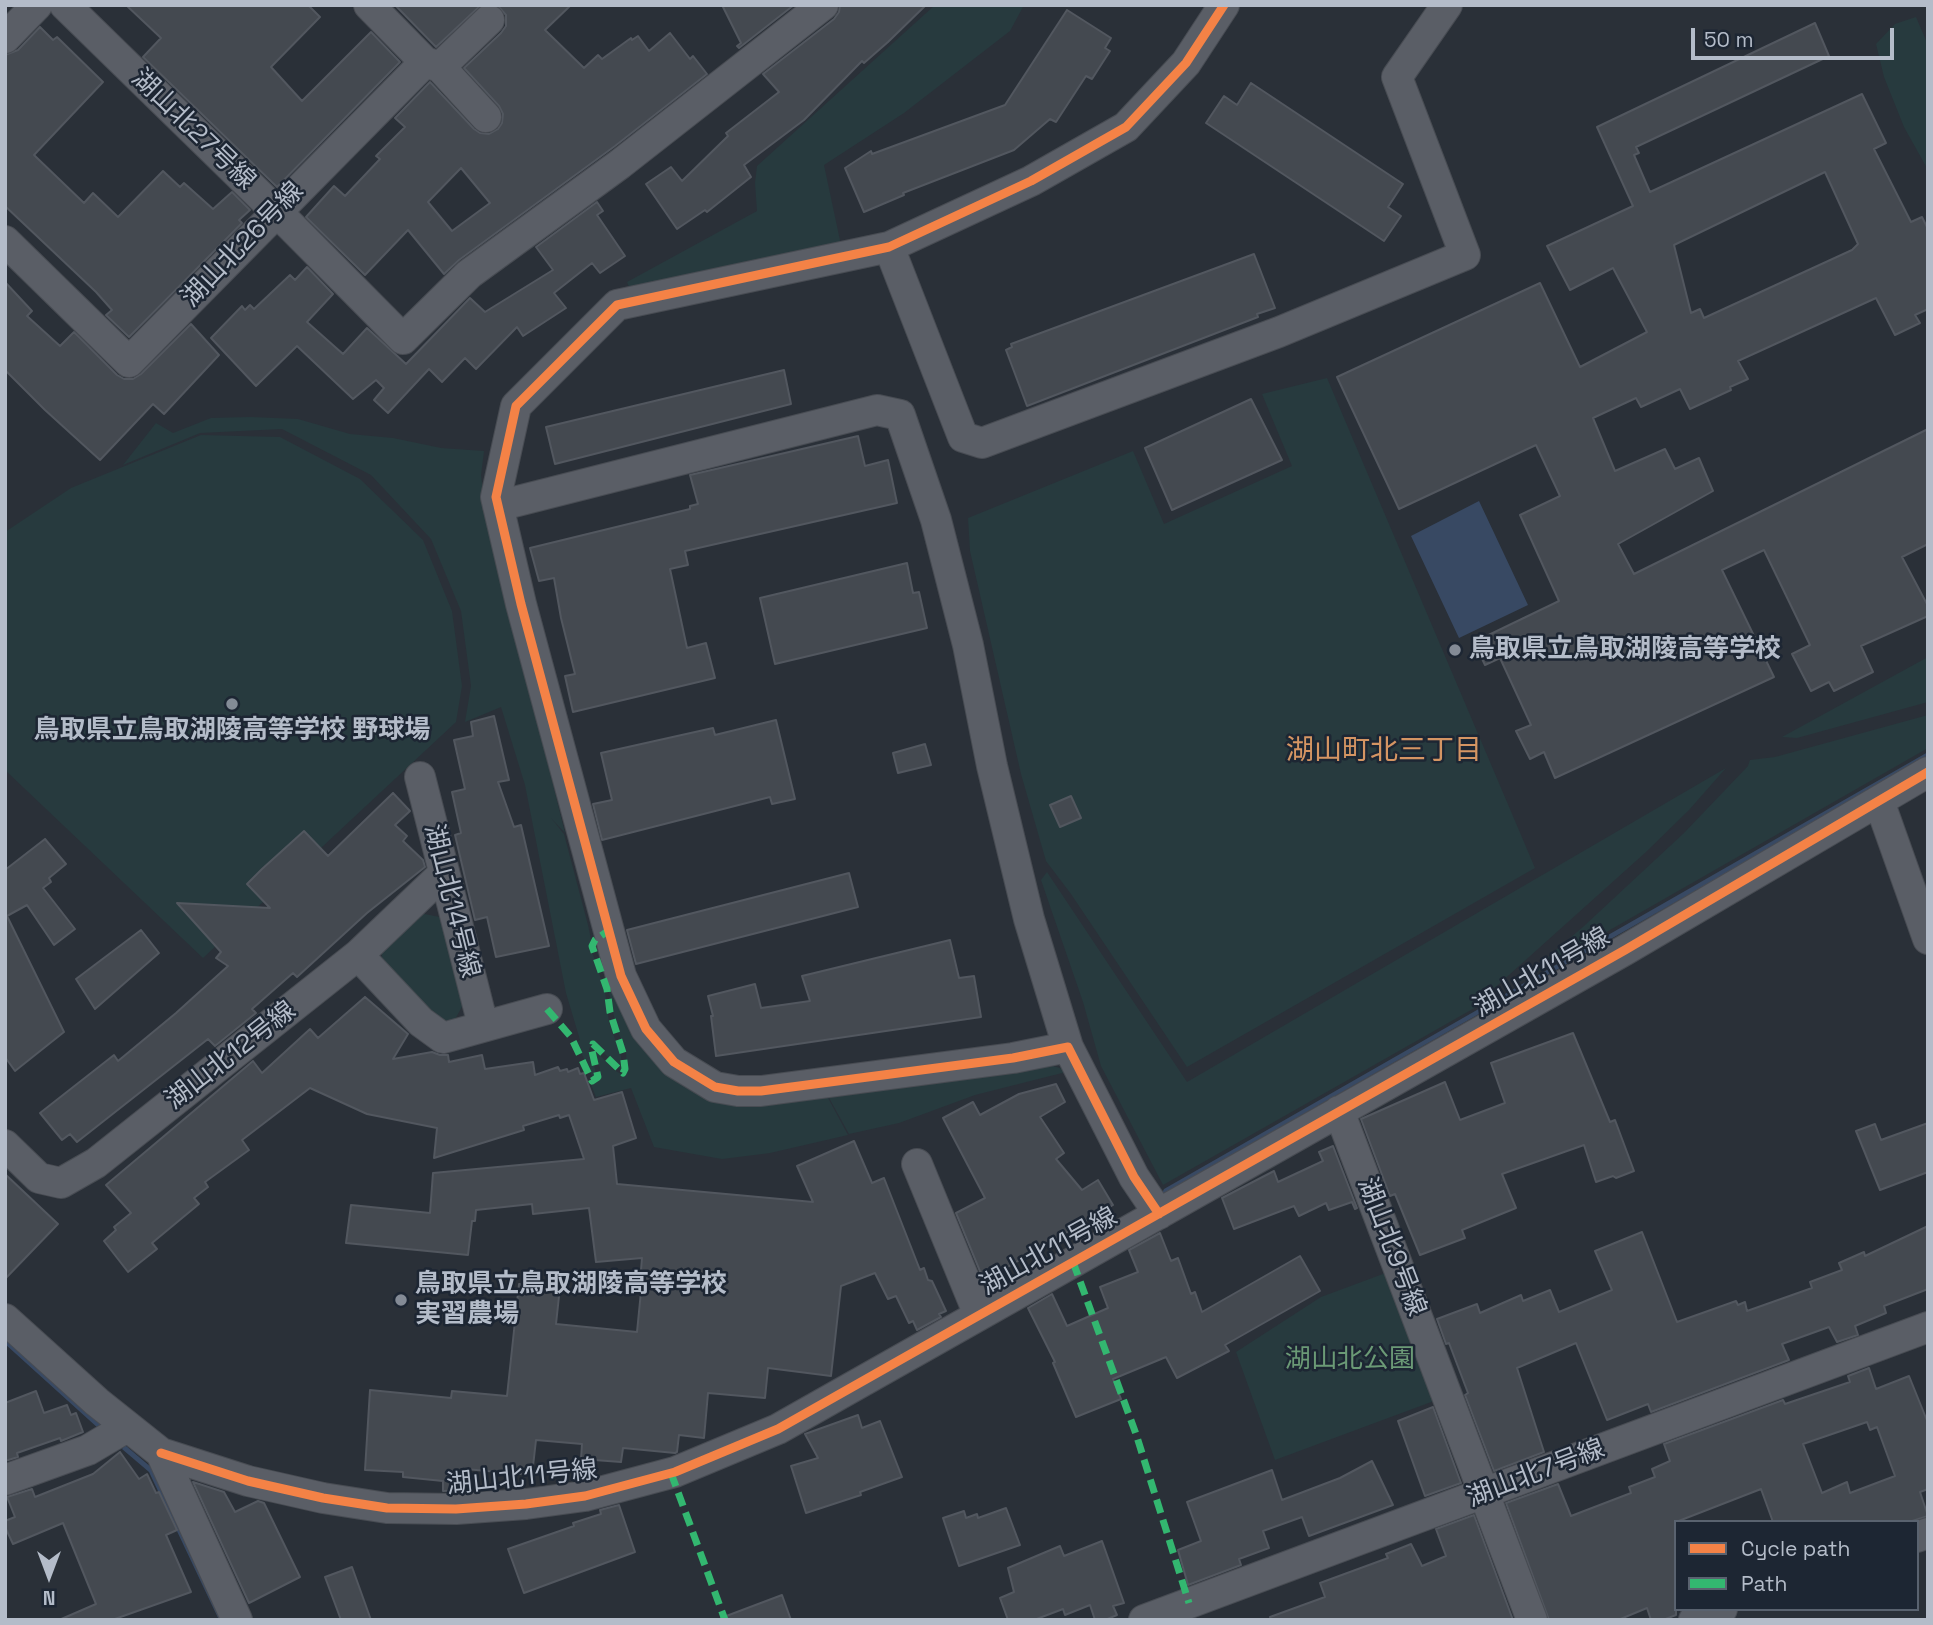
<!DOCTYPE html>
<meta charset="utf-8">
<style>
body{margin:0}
#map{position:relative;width:1933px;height:1625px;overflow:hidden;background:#2a3038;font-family:"Space Grotesk",sans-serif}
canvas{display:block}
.frame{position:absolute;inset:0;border:7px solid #b4bcc9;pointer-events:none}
.legend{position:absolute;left:1674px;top:1520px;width:245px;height:91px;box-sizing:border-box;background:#1d2633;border:2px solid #59626f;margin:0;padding:9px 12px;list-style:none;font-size:21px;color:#b4bcc9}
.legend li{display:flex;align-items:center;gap:14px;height:35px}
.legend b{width:35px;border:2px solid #59626f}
.north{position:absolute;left:14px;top:1541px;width:70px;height:70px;-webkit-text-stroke:5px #1d2633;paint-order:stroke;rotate:180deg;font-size:19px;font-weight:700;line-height:28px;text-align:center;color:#b4bcc9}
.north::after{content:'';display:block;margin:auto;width:24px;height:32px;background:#b4bcc9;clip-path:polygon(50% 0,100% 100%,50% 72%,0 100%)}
.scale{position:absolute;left:1691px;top:28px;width:203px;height:32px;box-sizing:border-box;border:4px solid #b4bcc9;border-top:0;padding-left:9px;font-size:21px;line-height:24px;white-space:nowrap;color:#b4bcc9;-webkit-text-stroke:5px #1d2633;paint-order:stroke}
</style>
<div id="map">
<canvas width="1933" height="1625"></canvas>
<div class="frame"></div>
<ul class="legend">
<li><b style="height:9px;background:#f48246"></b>Cycle path</li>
<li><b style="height:9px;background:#33b770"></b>Path</li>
</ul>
<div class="north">N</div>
<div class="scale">50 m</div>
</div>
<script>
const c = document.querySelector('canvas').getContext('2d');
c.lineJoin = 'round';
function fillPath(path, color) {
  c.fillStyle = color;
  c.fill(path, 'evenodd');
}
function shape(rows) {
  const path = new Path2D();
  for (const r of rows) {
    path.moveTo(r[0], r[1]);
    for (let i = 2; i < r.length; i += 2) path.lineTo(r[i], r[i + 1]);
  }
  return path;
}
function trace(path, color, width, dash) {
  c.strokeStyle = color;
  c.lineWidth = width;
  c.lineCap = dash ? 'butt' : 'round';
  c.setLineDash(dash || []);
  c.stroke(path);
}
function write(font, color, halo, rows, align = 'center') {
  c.font = font + ' "Space Grotesk","Noto Sans JP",sans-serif';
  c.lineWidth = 5;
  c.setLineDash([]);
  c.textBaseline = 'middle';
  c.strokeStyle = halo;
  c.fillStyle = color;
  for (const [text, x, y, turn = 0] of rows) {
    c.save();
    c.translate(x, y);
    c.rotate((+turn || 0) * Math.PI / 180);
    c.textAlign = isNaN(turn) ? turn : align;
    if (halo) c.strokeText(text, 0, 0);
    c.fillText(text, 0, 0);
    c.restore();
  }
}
fillPath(shape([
 [935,5,1024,5,1010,31,904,113,824,165,841,245,631,292,627,282,757,211,755,183,757,166],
 [1916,17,1928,45,1928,170,1904,127,1884,77,1876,44,1895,24],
 [1327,378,1535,868,1187,1067,1071,894,1046,861,1021,774,970,551,968,518,1133,451,1164,524,1292,466,1262,394],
 [250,417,298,419,350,434,393,438,441,448,484,451,481,475,485,509,565,833,551,818,564,834,588,925,591,939,590,946,605,991,609,1022,621,1056,622,1071,593,1042,589,1049,595,1069,595,1075,593,1078,576,1042,580,1040,566,993,525,785,501,707,465,722,471,686,461,611,431,539,371,475,282,429,200,433,123,465,156,423,173,433,211,418],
 [201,435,280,437,360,479,423,540,452,611,462,686,456,722,203,958,5,770,5,532,71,488],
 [1928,657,1928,702,1797,738,1782,737],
 [1928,715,1928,748,1519,982,1584,926,1684,833,1748,766,1750,760,1775,757],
 [1726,768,1689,810,1646,852,1490,992,1492,998,1163,1185,1101,1066,1083,1002,1041,880,1047,872,1187,1082],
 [419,913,440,917,463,1005,454,1021,448,1022,431,1016,383,964,381,948],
 [594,945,614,989,650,1056,665,1074,686,1088,714,1101,827,1096,848,1135,770,1153,722,1159,654,1147,631,1088,596,1097,590,1082,599,1077,600,1068,594,1049,614,1070,625,1076,627,1072,626,1053,616,1026,605,973],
 [1053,1066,1070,1071,975,1095,899,1123,849,1134,828,1096],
 [1391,1271,1442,1398,1275,1460,1236,1352,1321,1297]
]), '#273a3e');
fillPath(shape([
 [1479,501,1528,605,1459,638,1411,536],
 [1928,752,1928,756,1811,825,1161,1195,1164,1189],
 [5,1336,103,1425,99,1429,5,1344],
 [125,1445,152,1468,225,1620,219,1620,149,1472,122,1449]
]), '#384963');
const building = shape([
 [126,5,308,5,320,17,271,67,302,101,371,32,400,62,277,187,143,57,161,38,126,5],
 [395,5,481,5,436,47,395,5],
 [497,5,571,5,545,30,584,68,598,55,602,59,631,38,632,40,638,36,649,51,670,33,690,59,693,56,707,74,615,146,459,260,444,274,408,230,365,275,306,217,334,186,345,196,380,159,376,156,405,127,395,118,430,82,474,129,480,133,489,134,498,129,502,123,503,114,499,106,464,68,501,33,506,26,506,15,497,5],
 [461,168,490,203,452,231,428,202,461,168],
 [722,5,794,5,739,48,737,46,741,43,722,5],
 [840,5,926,5,888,42,864,63,862,61,804,120,744,165,751,177,707,212,705,210,677,229,646,184,671,167,682,181,728,136,726,133,779,92,763,74,834,19,839,12,840,5],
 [1067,10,1111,38,1105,48,1110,51,1092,79,1086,76,1056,122,1050,119,1014,150,903,193,904,195,864,212,845,168,871,151,872,154,1005,105,1067,10],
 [1815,23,1829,56,1636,147,1639,153,1634,155,1650,192,1862,94,1886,143,1874,149,1911,222,1922,217,1928,229,1928,309,1915,315,1920,323,1895,335,1876,298,1738,361,1748,379,1730,387,1731,390,1690,409,1680,389,1641,407,1636,398,1593,418,1615,471,1665,449,1675,469,1699,458,1713,491,1618,544,1634,574,1928,429,1928,544,1902,557,1928,606,1928,616,1861,646,1873,672,1834,691,1829,682,1811,691,1792,654,1810,645,1764,550,1722,570,1774,677,1555,778,1544,752,1530,759,1516,731,1531,725,1500,658,1485,665,1474,642,1559,601,1520,515,1560,496,1536,445,1399,509,1337,377,1540,283,1580,367,1647,332,1613,268,1570,290,1547,246,1633,206,1597,127,1815,23],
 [1825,172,1858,244,1852,250,1704,318,1700,309,1691,313,1674,245,1825,172],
 [40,27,53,40,57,37,103,82,34,155,84,203,93,193,118,217,163,171,180,187,184,183,213,209,232,192,250,210,239,220,242,223,129,337,106,315,112,310,96,292,5,206,5,55,18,50,40,27],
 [1251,83,1403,184,1388,207,1401,216,1384,241,1206,123,1224,96,1237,105,1251,83],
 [597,202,603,211,597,215,625,256,600,273,592,263,554,293,566,308,523,336,517,327,476,369,465,358,442,382,429,369,388,413,374,400,384,388,376,380,353,399,297,346,256,386,211,338,242,306,245,310,250,305,254,309,290,275,295,280,307,267,333,294,307,322,343,354,367,328,406,364,470,298,485,312,553,270,536,247,597,202],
 [1254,254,1275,308,1257,314,1258,317,1027,406,1006,350,1012,347,1011,344,1254,254],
 [5,282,32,311,27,316,60,346,74,332,117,375,124,379,133,379,141,374,191,324,219,355,164,414,153,404,100,460,45,410,5,370,5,282],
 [784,370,791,404,555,464,546,427,784,370],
 [1251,399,1282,460,1172,510,1145,448,1251,399],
 [858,436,865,466,888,460,897,503,685,551,688,565,670,569,687,648,706,643,715,678,573,712,565,676,575,674,561,618,554,578,539,581,530,548,690,509,690,506,698,504,690,475,858,436],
 [907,563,913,593,919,592,927,628,775,664,760,598,907,563],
 [494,716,509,780,498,782,514,827,521,825,549,946,496,957,487,917,475,920,455,835,461,833,452,792,465,789,454,740,473,736,471,722,494,716],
 [776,720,795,799,772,804,770,797,602,840,593,804,612,800,601,753,713,728,715,735,776,720],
 [925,744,931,765,898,773,893,753,925,744],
 [393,793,410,811,395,825,407,836,403,841,423,860,425,867,367,913,297,977,293,973,252,1009,256,1013,215,1046,208,1039,77,1142,70,1134,62,1140,40,1113,114,1055,118,1061,176,1013,228,966,216,958,221,952,177,903,270,908,247,884,262,869,304,831,328,856,393,793],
 [1071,796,1081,818,1060,827,1050,805,1071,796],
 [45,839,66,864,49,878,51,882,43,888,75,929,54,945,27,905,7,916,64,1032,15,1071,5,1057,5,870,45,839],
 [849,873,858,907,636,964,627,930,849,873],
 [141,930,159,953,95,1009,76,979,141,930],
 [950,940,959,978,974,976,981,1017,716,1056,711,1016,713,1016,708,996,755,984,761,1008,810,1001,802,976,950,940],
 [365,997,408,1034,393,1059,432,1052,440,1055,448,1055,449,1062,482,1055,485,1069,533,1062,535,1075,558,1067,560,1071,567,1069,568,1072,578,1068,580,1074,584,1073,594,1100,622,1092,636,1138,613,1146,617,1184,813,1202,797,1166,854,1141,872,1183,884,1178,920,1270,924,1268,928,1280,932,1281,946,1311,939,1314,941,1317,917,1330,913,1321,909,1323,896,1296,888,1299,875,1273,841,1286,831,1376,768,1368,765,1398,708,1393,704,1438,679,1435,677,1452,675,1453,623,1448,621,1462,581,1459,582,1444,536,1440,532,1475,465,1469,465,1490,443,1491,443,1481,403,1477,403,1472,365,1470,370,1390,451,1398,452,1391,507,1396,519,1284,560,1287,556,1324,637,1332,643,1271,641,1270,642,1258,596,1262,589,1208,533,1214,532,1204,476,1210,475,1221,472,1221,468,1255,346,1243,351,1205,430,1213,433,1173,584,1159,569,1115,560,1118,559,1115,523,1126,524,1130,434,1158,437,1128,367,1114,310,1088,242,1140,249,1150,205,1182,208,1187,194,1198,199,1204,152,1243,157,1249,128,1272,104,1241,116,1230,114,1227,131,1213,106,1185,253,1061,262,1073,310,1029,318,1038,365,997],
 [1573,1033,1610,1122,1615,1120,1634,1171,1616,1178,1613,1176,1596,1182,1584,1145,1502,1174,1516,1208,1462,1230,1465,1238,1420,1255,1395,1194,1390,1196,1361,1119,1445,1082,1460,1120,1505,1103,1491,1063,1573,1033],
 [1056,1084,1065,1102,1040,1117,1064,1153,1056,1159,1082,1190,1098,1180,1113,1205,984,1281,956,1213,985,1198,943,1118,973,1102,980,1115,1019,1094,1056,1084],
 [1928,1123,1928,1172,1880,1190,1856,1131,1875,1124,1881,1140,1928,1123],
 [1333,1146,1357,1208,1355,1209,1352,1202,1329,1210,1326,1203,1299,1216,1294,1206,1234,1229,1222,1198,1274,1171,1278,1182,1323,1161,1319,1152,1333,1146],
 [5,1174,58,1224,5,1279,5,1174],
 [1928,1226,1928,1289,1884,1306,1886,1313,1855,1326,1858,1335,1837,1342,1829,1327,1782,1344,1789,1360,1651,1412,1648,1404,1607,1420,1576,1343,1517,1368,1544,1452,1494,1471,1465,1395,1468,1393,1449,1343,1446,1344,1437,1319,1477,1304,1480,1313,1521,1295,1523,1301,1550,1290,1559,1312,1612,1290,1595,1251,1642,1232,1677,1322,1736,1301,1738,1305,1745,1302,1747,1311,1812,1288,1810,1282,1842,1270,1839,1263,1864,1252,1865,1256,1928,1226],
 [1160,1233,1171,1261,1178,1258,1191,1294,1195,1292,1202,1312,1300,1256,1320,1291,1225,1345,1229,1351,1177,1378,1166,1357,1113,1379,1121,1399,1076,1417,1053,1363,1055,1362,1028,1308,1052,1294,1067,1326,1108,1308,1100,1287,1138,1272,1129,1250,1160,1233],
 [1869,1368,1876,1389,1909,1376,1928,1423,1928,1489,1920,1492,1928,1516,1909,1522,1773,1522,1761,1489,1676,1522,1676,1615,1663,1620,1651,1620,1647,1608,1618,1620,1549,1620,1506,1503,1558,1484,1571,1516,1631,1493,1629,1487,1655,1477,1652,1469,1670,1461,1664,1444,1783,1400,1785,1404,1850,1382,1848,1376,1869,1368],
 [1867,1422,1870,1430,1877,1427,1895,1476,1850,1493,1847,1482,1822,1493,1803,1444,1867,1422],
 [36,1391,44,1413,67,1405,71,1415,76,1413,83,1432,61,1441,60,1438,17,1453,18,1457,5,1461,5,1403,36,1391],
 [1433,1407,1461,1483,1425,1496,1398,1421,1433,1407],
 [858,1415,862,1428,880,1421,902,1477,860,1492,861,1495,806,1513,791,1466,818,1458,805,1434,858,1415],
 [120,1452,139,1479,147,1474,156,1493,159,1492,177,1530,166,1535,191,1592,112,1620,59,1620,96,1604,63,1523,13,1544,5,1527,5,1521,15,1517,7,1497,32,1489,35,1497,93,1474,120,1452],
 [1372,1461,1393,1505,1309,1536,1302,1517,1263,1531,1269,1548,1239,1559,1241,1565,1188,1585,1178,1550,1201,1541,1187,1502,1272,1470,1282,1500,1340,1478,1372,1461],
 [193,1482,224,1492,235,1512,258,1501,264,1503,300,1577,249,1603,193,1482],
 [619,1505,635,1552,524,1593,508,1549,574,1526,573,1523,601,1514,600,1510,619,1505],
 [1006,1508,1020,1545,959,1566,943,1518,964,1511,966,1518,977,1514,978,1518,1006,1508],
 [1474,1515,1513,1620,1271,1620,1270,1617,1325,1597,1320,1583,1388,1558,1386,1554,1411,1544,1422,1566,1446,1556,1436,1529,1474,1515],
 [1102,1541,1124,1603,1113,1606,1117,1615,1105,1620,1095,1620,1090,1605,1065,1615,1063,1609,1034,1620,1008,1620,1000,1598,1014,1592,1008,1568,1060,1546,1064,1556,1102,1541],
 [352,1567,371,1620,341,1620,325,1577,352,1567],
 [782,1595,791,1620,722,1620,721,1618,782,1595]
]);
fillPath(building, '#444950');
trace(building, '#52575f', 2);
const minor = shape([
 [65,5,276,211,403,339,469,274,620,164,823,5],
 [5,38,37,5],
 [425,62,440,67,489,20],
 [440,67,486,117],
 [5,241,129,362,425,62,369,5],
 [889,247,963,437,982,443,1279,332,1465,255,1397,77,1447,5],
 [498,506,877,410,900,415,936,520,968,645,992,766,1029,919,1068,1047],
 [420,777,483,1025],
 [1879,801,1928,939],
 [358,955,421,1022,443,1038,547,1009],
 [1339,1111,1532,1620],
 [5,1145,39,1178,61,1183,96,1163,358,955,444,873],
 [917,1164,979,1315],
 [1159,1214,1134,1177,1068,1047,1013,1058,761,1091,738,1091,715,1087,674,1062,646,1029,621,976,521,604,496,497,516,406,617,305,889,247,1031,181,1126,127,1186,63,1224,5],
 [5,1319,97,1402,161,1453,237,1620],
 [161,1453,248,1481,323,1498,387,1508,456,1509,526,1504,585,1496,675,1472,778,1429,1625,950,1928,772],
 [5,1480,88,1450,127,1427],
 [1917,1537,1928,1533],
 [1144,1620,1928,1327],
 [1694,1620,1722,1609]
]);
trace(minor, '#484c53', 32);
trace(minor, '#5a5e66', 30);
trace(shape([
 [547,1009,571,1037,592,1081,598,1077,592,1051,593,1044,623,1073,625,1069,623,1053,610,1012,607,989,592,946,595,940,608,931],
 [1073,1262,1136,1434,1189,1603],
 [671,1473,725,1620]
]), '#33b770', 7, [14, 7]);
trace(shape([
 [1159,1214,1134,1177,1068,1047,1013,1058,761,1091,738,1091,715,1087,674,1062,646,1029,621,976,521,604,496,497,516,406,617,305,889,247,1031,181,1126,127,1186,63,1224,5],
 [161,1453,248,1481,323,1498,387,1508,456,1509,526,1504,585,1496,675,1472,778,1429,1625,950,1928,772]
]), '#f48246', 9);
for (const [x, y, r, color] of [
 [1455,650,7,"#848b96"],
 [232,704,7,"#848b96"],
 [401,1300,7,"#848b96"]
]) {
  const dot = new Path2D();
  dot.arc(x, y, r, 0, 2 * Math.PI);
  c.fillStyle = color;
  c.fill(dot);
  trace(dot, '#1d2633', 2.5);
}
write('26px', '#b4bcc9', '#1d2633', [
 ["湖山北27号線",193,130,44],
 ["湖山北26号線",243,245,-46],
 ["湖山北14号線",451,901,76],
 ["湖山北11号線",1542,973,-30],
 ["湖山北12号線",231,1056,-38],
 ["湖山北9号線",1391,1247,69],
 ["湖山北11号線",1049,1252,-29],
 ["湖山北7号線",1536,1474,-21],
 ["湖山北11号線",522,1478,-6]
]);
write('bold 26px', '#b4bcc9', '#1d2633', [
 ["鳥取県立鳥取湖陵高等学校",1469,650],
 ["鳥取県立鳥取湖陵高等学校 野球場",232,731,"center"],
 ["鳥取県立鳥取湖陵高等学校",415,1285],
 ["実習農場",415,1315]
], 'left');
write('26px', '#6b9a76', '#1d2633', [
 ["湖山北公園",1350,1360]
]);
write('28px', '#d59563', '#1d2633', [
 ["湖山町北三丁目",1384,751]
]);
</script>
